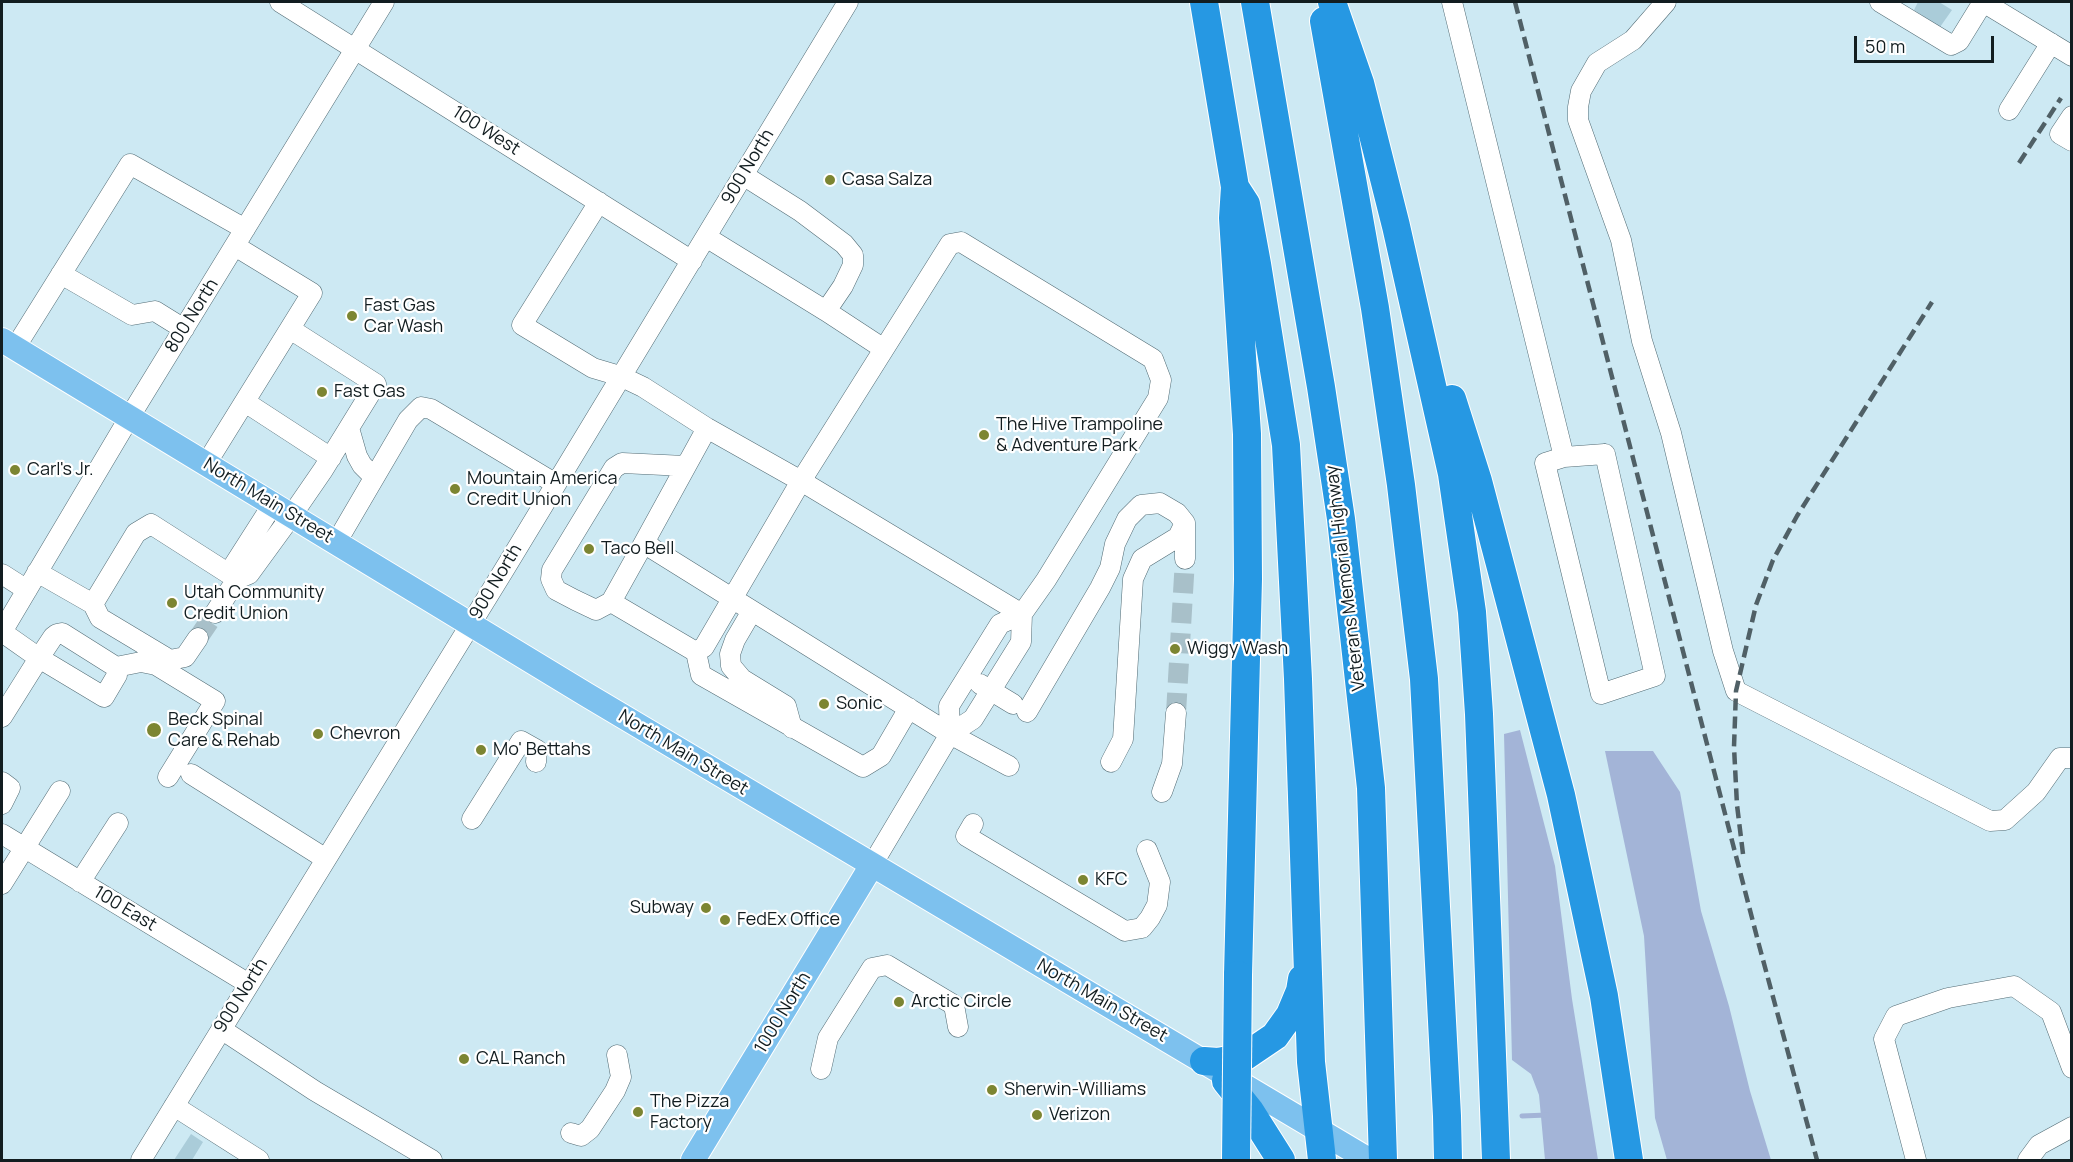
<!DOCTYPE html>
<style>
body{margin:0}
#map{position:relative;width:2073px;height:1162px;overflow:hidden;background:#cde9f3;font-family:Manrope,sans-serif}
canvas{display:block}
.frame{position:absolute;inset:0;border:3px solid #121d20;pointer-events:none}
.scale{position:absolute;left:1854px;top:36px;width:140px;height:27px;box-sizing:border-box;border:3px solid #121d20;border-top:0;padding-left:8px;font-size:18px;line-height:21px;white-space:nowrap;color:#121d20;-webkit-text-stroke:4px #fff;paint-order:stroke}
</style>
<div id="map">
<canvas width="2073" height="1162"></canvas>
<div class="frame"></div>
<div class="scale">50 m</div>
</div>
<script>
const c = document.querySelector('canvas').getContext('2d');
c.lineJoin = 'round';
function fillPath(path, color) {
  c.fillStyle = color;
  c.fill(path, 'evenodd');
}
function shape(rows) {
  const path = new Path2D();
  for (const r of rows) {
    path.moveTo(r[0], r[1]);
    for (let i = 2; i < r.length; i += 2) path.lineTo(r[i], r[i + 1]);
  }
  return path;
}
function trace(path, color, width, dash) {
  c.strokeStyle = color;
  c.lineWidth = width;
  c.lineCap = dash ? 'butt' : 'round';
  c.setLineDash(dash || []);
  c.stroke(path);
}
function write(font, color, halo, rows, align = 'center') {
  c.font = font + ' Manrope,sans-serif';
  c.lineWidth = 4.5;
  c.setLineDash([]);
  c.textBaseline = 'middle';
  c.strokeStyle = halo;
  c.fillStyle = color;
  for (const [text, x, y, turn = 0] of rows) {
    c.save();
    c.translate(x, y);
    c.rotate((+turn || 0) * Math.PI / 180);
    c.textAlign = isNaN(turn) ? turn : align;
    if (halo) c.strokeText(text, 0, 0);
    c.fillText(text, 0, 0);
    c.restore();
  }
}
fillPath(shape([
 [1918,2,1939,2,1952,10,1940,27,1914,10],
 [191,1134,203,1142,192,1160,174,1160]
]), '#aaccd9');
fillPath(shape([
 [1520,730,1555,866,1572,999,1598,1160,1545,1160,1539,1095,1531,1074,1512,1060,1504,734],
 [1605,751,1653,751,1680,792,1701,911,1729,1006,1750,1091,1771,1160,1667,1160,1655,1118,1644,936]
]), '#a3b4d7');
trace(shape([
 [1522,1116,1547,1115]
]), '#a3b4d7', 5);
trace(shape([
 [198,638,215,613],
 [1176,713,1185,559]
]), '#a8c0c9', 20, [20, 10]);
const minor = shape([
 [280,2,692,261],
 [1452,2,1564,457],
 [1666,2,1633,40,1597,63,1581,91,1578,107,1578,120,1621,240,1642,341,1671,433,1723,651,1736,691,1990,821,2005,820,2036,792,2060,758,2072,758],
 [1880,2,1951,45,1959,41,1983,2],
 [1983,2,2072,56],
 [2009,110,2051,43],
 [2072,116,2060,134,2072,141],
 [599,202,522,325,593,368,620,376,643,387,707,428,801,481,1022,614],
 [706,237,826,311,843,286,853,265,853,255,844,244,800,211,743,175],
 [61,274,132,315,155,311,184,329],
 [15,348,130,164,245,229],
 [884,349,950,244,961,242,1153,359,1161,380,1158,398,1046,580,1022,614,1000,624,949,706,950,734],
 [245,402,331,458],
 [349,428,357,456,362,465,374,477],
 [707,428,645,541,653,549,950,734,1009,766],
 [1605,454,1655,676,1601,694,1545,463,1564,457,1605,454],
 [206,464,312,293,235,246],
 [273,504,234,565,237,579,249,574,292,515,323,470,376,384,290,329],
 [645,541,611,602,696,652,704,647,801,481,884,349,826,311],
 [336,543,408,420,421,407,431,409,556,484],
 [37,572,93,604,136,533,151,524,237,579,215,613],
 [2,574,27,590],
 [611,602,596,610,575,600,556,590,551,579,552,570,614,468,622,463,685,466],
 [93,604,100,618,170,660,185,657,198,638],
 [752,611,735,640,730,654,731,666,742,679,786,706,792,728],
 [2,632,129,418,384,2],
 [2,632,39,658,104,697,117,675,116,667,62,633,57,634,53,637,39,658,2,717],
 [696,652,701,675,863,767,881,756,909,708],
 [116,667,141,662,156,665,215,701,168,777],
 [980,684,1013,704],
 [1027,712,1100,588,1110,568,1115,544,1127,519,1141,505,1160,503,1177,513,1185,523,1185,559],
 [1111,762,1123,739,1133,579,1142,559,1178,537,1185,523],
 [191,774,326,859],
 [2,782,10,788,2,804],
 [1162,792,1172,764,1176,713],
 [472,819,521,741,537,750,536,762],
 [973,824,966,836,1125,931,1142,928,1150,918,1157,905,1160,882,1147,850],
 [2,834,249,984],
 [872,865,950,734,973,719,1021,642,1022,614],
 [80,882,118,823],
 [2,884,60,791],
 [221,1029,315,1091,432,1160],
 [821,1069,828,1038,872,968,887,965,954,1005,958,1027],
 [174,1106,259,1160],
 [571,1133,581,1136,590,1129,615,1091,621,1077,617,1055],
 [141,1160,504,570,848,2],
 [1916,1160,1884,1039,1896,1016,1948,998,2014,986,2051,1012,2072,1068],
 [2028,1160,2039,1145,2072,1127]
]);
const major = shape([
 [2,340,587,695,1369,1160],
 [693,1160,872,865]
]);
const highway = shape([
 [1204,2,1235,187,1233,218,1247,434,1248,579,1238,975],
 [1255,2,1321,387,1341,519,1371,788,1383,1160],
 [1332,2,1360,83,1396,226,1452,474,1472,612,1479,714,1496,1160],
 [1324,21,1375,308,1401,485,1424,679,1447,1116,1448,1160],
 [1235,187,1246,204,1257,264,1286,445,1298,679,1311,1062,1322,1160],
 [1452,399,1478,481,1561,795,1604,996,1629,1160],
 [1204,1061,1218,1062,1244,1057,1275,1036,1290,1015,1300,991,1302,979],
 [1226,1081,1250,1111,1281,1160]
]);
trace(minor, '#526b74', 21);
trace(major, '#fff', 26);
trace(highway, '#fff', 30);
trace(minor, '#fff', 20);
trace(major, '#7dc1ee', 24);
trace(highway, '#2698e3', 28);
trace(shape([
 [1515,2,1759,945,1817,1160],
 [2019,163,2061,98],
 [1743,854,1737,805,1734,747,1736,691,1756,605,1773,560,1797,516,1932,302]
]), '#506066', 4.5, [12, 6]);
const highwayBridge = shape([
 [1236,1160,1238,975]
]);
trace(highwayBridge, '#fff', 30, []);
trace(highwayBridge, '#2698e3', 28);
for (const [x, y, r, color] of [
 [830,180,6,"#7c8532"],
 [352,316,6,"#7c8532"],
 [322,392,6,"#7c8532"],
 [984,435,6,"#7c8532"],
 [15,470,6,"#7c8532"],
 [455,489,6,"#7c8532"],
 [589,549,6,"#7c8532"],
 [172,603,6,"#7c8532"],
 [1175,649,6,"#7c8532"],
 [824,704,6,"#7c8532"],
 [154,730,8,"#7c8532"],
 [318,734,6,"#7c8532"],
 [481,750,6,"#7c8532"],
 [1083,880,6,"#7c8532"],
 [706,908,6,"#7c8532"],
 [725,920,6,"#7c8532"],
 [899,1002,6,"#7c8532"],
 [464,1059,6,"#7c8532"],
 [992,1090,6,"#7c8532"],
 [638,1112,6,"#7c8532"],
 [1037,1115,6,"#7c8532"]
]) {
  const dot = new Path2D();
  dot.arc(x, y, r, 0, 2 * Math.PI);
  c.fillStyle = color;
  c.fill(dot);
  trace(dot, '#fff', 2);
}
write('18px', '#121d20', '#fff', [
 ["100 West",486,131,32],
 ["900 North",748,167,-59],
 ["800 North",192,316,-58],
 ["North Main Street",268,501,31],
 ["Veterans Memorial Highway",1346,578,-97],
 ["900 North",496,582,-59],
 ["North Main Street",683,753,31],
 ["100 East",125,909,31],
 ["900 North",241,996,-58],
 ["North Main Street",1102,1001,30],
 ["1000 North",783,1013,-59]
]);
write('18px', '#121d20', '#fff', [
 ["Casa Salza",842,180],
 ["Fast Gas",364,306],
 ["Car Wash",364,327],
 ["Fast Gas",334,392],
 ["The Hive Trampoline",996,425],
 ["& Adventure Park",996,446],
 ["Carl's Jr.",27,470],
 ["Mountain America",467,479],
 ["Credit Union",467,500],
 ["Taco Bell",601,549],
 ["Utah Community",184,593],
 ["Credit Union",184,614],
 ["Wiggy Wash",1187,649],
 ["Sonic",836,704],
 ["Beck Spinal",168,720],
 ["Care & Rehab",168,741],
 ["Chevron",330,734],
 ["Mo' Bettahs",493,750],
 ["KFC",1095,880],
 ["Subway",694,908,"right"],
 ["FedEx Office",737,920],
 ["Arctic Circle",911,1002],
 ["CAL Ranch",476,1059],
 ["Sherwin-Williams",1004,1090],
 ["The Pizza",650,1102],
 ["Factory",650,1123],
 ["Verizon",1049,1115]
], 'left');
</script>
